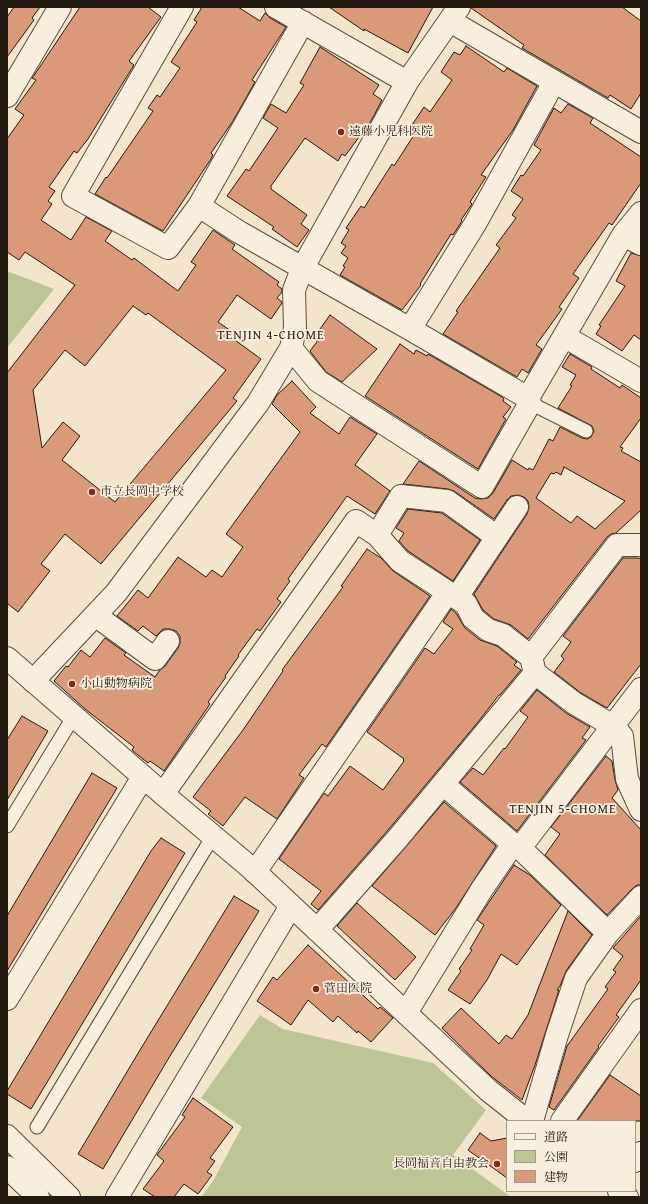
<!DOCTYPE html>
<meta charset="utf-8">
<style>
body{margin:0}
#map{position:relative;width:648px;height:1204px;overflow:hidden;background:#f2e5cc;font-family:"Gentium Book Plus","Noto Serif JP",serif}
canvas{display:block}
.frame{position:absolute;inset:0;border:8px solid #231a10;pointer-events:none}
.legend{position:absolute;left:506px;top:1120px;width:130px;height:72px;box-sizing:border-box;background:#f7eede;border:1px solid #a2998c;margin:0;padding:5px 7px;list-style:none;font-size:12px;color:#231a10}
.legend li{display:flex;align-items:center;gap:8px;height:20px}
.legend b{width:20px;border:1px solid #a2998c}
</style>
<div id="map">
<canvas width="648" height="1204"></canvas>
<div class="frame"></div>
<ul class="legend">
<li><b style="height:5px;background:#f7eede"></b>道路</li>
<li><b style="height:11px;background:#bdc496"></b>公園</li>
<li><b style="height:11px;background:#da9a79"></b>建物</li>
</ul>
</div>
<script>
const c = document.querySelector('canvas').getContext('2d');
c.lineJoin = 'round';
function fillPath(path, color) {
  c.fillStyle = color;
  c.fill(path, 'evenodd');
}
function shape(rows) {
  const path = new Path2D();
  for (const r of rows) {
    path.moveTo(r[0], r[1]);
    for (let i = 2; i < r.length; i += 2) path.lineTo(r[i], r[i + 1]);
  }
  return path;
}
function trace(path, color, width, dash) {
  c.strokeStyle = color;
  c.lineWidth = width;
  c.lineCap = dash ? 'butt' : 'round';
  c.setLineDash(dash || []);
  c.stroke(path);
}
function write(font, color, halo, rows, align = 'center') {
  c.font = font + ' "Gentium Book Plus","Noto Serif JP",serif';
  c.lineWidth = 3.5;
  c.setLineDash([]);
  c.textBaseline = 'middle';
  c.strokeStyle = halo;
  c.fillStyle = color;
  for (const [text, x, y, turn = 0] of rows) {
    c.save();
    c.translate(x, y);
    c.rotate((+turn || 0) * Math.PI / 180);
    c.textAlign = isNaN(turn) ? turn : align;
    if (halo) c.strokeText(text, 0, 0);
    c.fillText(text, 0, 0);
    c.restore();
  }
}
fillPath(shape([
 [7,271,54,289,7,348],
 [260,1015,283,1029,433,1063,486,1110,453,1155,511,1197,201,1197,213,1181,242,1127,201,1098]
]), '#bdc496');
const building = shape([
 [14,7,40,7,32,18,34,20,7,57,7,17,14,7],
 [80,7,148,7,161,17,129,61,134,65,88,139,77,153,74,151,49,187,55,191,48,201,52,204,41,220,71,240,86,217,112,231,105,241,132,260,134,258,178,291,196,265,191,262,213,230,235,245,232,249,279,282,277,285,282,289,282,292,277,298,282,302,282,303,271,319,237,295,218,322,231,331,228,335,261,359,233,398,237,401,101,564,65,534,41,564,50,571,18,612,7,603,7,373,75,285,25,252,19,260,7,252,7,139,24,115,15,109,36,80,32,78,35,74,80,7],
 [133,306,146,315,148,313,226,370,115,502,62,460,80,436,63,422,42,448,33,390,65,350,85,366,133,306],
 [202,7,238,7,260,21,265,13,270,18,286,27,252,80,255,82,233,121,211,153,213,155,211,159,163,231,95,194,106,177,107,178,153,111,148,108,157,95,160,97,180,68,171,62,197,22,194,20,202,7],
 [329,7,433,7,408,53,364,29,364,31,329,7],
 [471,7,622,7,641,21,641,93,631,109,610,95,608,98,522,48,524,45,471,8,471,7],
 [466,46,504,72,507,68,537,86,513,130,481,175,486,177,470,202,472,204,461,220,462,221,453,235,451,234,420,284,421,285,402,310,340,275,345,267,343,266,348,258,341,253,346,246,341,243,349,230,346,228,361,206,364,208,392,164,394,166,414,135,408,131,424,107,430,112,452,80,441,72,454,52,460,55,466,46],
 [320,47,379,85,373,94,382,100,371,121,345,156,342,154,338,161,305,138,271,186,271,189,307,215,301,224,309,230,297,247,272,229,274,227,227,196,246,169,249,171,278,128,263,118,271,104,286,113,304,85,300,83,320,47],
 [568,104,593,118,590,123,641,157,641,183,612,225,609,223,573,274,579,278,559,307,562,309,536,345,542,349,528,373,522,369,517,377,443,334,458,312,456,311,500,248,496,245,516,218,512,215,523,199,511,191,521,175,523,176,541,150,534,145,554,108,561,113,568,104],
 [631,253,641,256,641,340,634,335,622,351,596,334,601,326,599,325,625,286,616,281,631,253],
 [330,315,377,349,342,382,326,372,310,351,319,339,315,336,330,315],
 [400,344,414,354,416,350,427,356,428,354,502,397,504,399,503,401,511,407,503,417,506,419,478,469,365,396,400,344],
 [570,354,592,367,591,369,620,388,622,385,641,398,641,418,620,447,623,448,621,451,641,462,641,510,616,533,611,534,607,537,528,639,511,625,494,619,483,610,474,594,527,514,529,507,528,501,524,497,518,495,511,496,507,500,494,519,454,491,448,489,403,484,419,461,475,498,481,499,488,498,493,493,512,460,528,470,529,468,533,470,549,439,553,441,560,427,582,438,587,439,591,437,594,431,592,426,558,408,572,386,570,385,576,375,562,367,570,354],
 [564,467,625,501,595,529,577,516,571,523,536,498,551,473,554,474,556,472,561,475,564,467],
 [292,381,316,407,310,413,339,434,350,417,377,434,355,465,390,491,375,514,347,496,288,579,290,581,277,599,281,602,260,631,257,629,238,655,239,656,225,676,226,677,208,702,210,704,164,771,150,761,148,763,138,755,132,750,134,747,85,709,54,681,66,666,68,667,81,650,90,657,105,638,126,653,124,655,155,677,159,671,165,666,178,648,180,643,180,636,176,631,170,629,163,629,156,636,143,626,138,631,117,616,138,590,148,598,178,557,206,577,212,570,222,577,243,547,226,534,300,432,272,404,277,395,292,381],
 [408,509,442,513,480,540,453,581,408,551,399,541,404,533,396,528,408,509],
 [367,549,381,558,393,571,430,596,326,747,322,744,299,775,304,778,277,819,245,797,223,826,208,814,211,811,193,797,243,730,283,671,282,670,343,587,341,586,367,549],
 [623,558,638,558,641,559,641,664,607,708,581,693,554,672,564,659,561,656,571,642,563,636,623,558],
 [451,609,456,613,465,628,480,640,497,646,517,662,514,665,521,670,500,695,499,695,478,722,388,830,318,910,311,904,321,891,279,859,324,793,328,796,350,766,383,790,404,761,403,760,404,759,367,732,425,648,434,654,453,629,443,622,451,609],
 [537,690,566,713,590,727,582,738,586,740,517,831,460,782,473,768,483,775,504,748,505,749,528,717,520,711,537,690],
 [22,716,48,731,7,800,7,740,22,716],
 [606,756,612,761,615,780,618,790,612,798,641,830,641,885,637,885,632,889,607,915,545,855,560,834,551,827,606,756],
 [92,773,117,788,7,971,7,916,92,773],
 [444,802,496,846,456,908,435,935,372,886,444,802],
 [161,838,185,853,31,1109,7,1094,7,1091,151,851,161,838],
 [514,865,530,875,561,905,517,965,501,954,487,980,470,1004,448,990,461,971,459,969,472,950,470,949,484,925,477,920,514,865],
 [234,896,259,911,167,1061,103,1169,78,1154,140,1050,234,896],
 [357,903,416,957,395,980,337,926,357,903],
 [568,911,592,935,566,971,560,986,557,990,559,990,535,1065,522,1100,491,1076,442,1028,461,1008,499,1044,506,1035,512,1039,528,1015,568,911],
 [641,916,641,980,616,1015,619,1017,598,1046,599,1047,554,1110,549,1107,567,1046,608,989,605,987,616,972,613,970,623,956,613,948,641,916],
 [308,945,378,1009,380,1007,393,1018,371,1042,358,1031,357,1033,338,1016,333,1022,308,1000,291,1025,257,1001,273,977,277,980,308,945],
 [610,1075,641,1096,641,1121,577,1121,610,1075],
 [193,1098,233,1127,210,1158,215,1161,207,1172,212,1175,198,1194,184,1184,174,1197,155,1197,143,1189,164,1161,157,1155,185,1117,182,1115,193,1098],
 [480,1133,491,1141,507,1138,507,1178,468,1150,480,1133]
]);
fillPath(building, '#da9a79');
trace(building, '#231a10', 1);
const service = shape([
 [530,403,586,431],
 [7,826,74,716],
 [37,1127,213,836]
]);
const minor = shape([
 [182,7,73,196,168,248,199,206,239,232,410,329,528,398,623,235,641,213],
 [276,7,407,82],
 [450,21,641,132],
 [7,96,60,7],
 [199,206,303,22],
 [623,235,641,244],
 [410,329,475,224,554,82],
 [564,336,641,381],
 [291,348,318,381,482,487,530,403,528,398],
 [377,535,401,496,447,501,497,537],
 [457,597,517,507],
 [95,615,155,659,168,641],
 [531,657,617,545,641,545],
 [33,681,116,593,258,403,291,348,295,328,294,290,302,269,407,82,459,7],
 [443,784,513,844,520,848,608,933],
 [163,794,356,521,377,535,400,561,466,604,473,618,488,630,503,635,531,657,535,673,574,703,613,726,622,736,627,779,641,810],
 [520,848,641,689],
 [255,872,448,592],
 [317,930,398,838,535,673],
 [7,999,143,777],
 [406,1013,482,889,513,844],
 [532,1121,557,1035,576,978,608,933,641,897],
 [562,1121,641,1010],
 [635,1161,641,1153],
 [117,1197,291,906]
]);
const tertiary = shape([
 [7,658,163,794,251,868,488,1090,527,1121],
 [7,1136,69,1197],
 [7,1167,38,1197],
 [619,1191,627,1197]
]);
trace(service, '#574d3f', 15);
trace(minor, '#574d3f', 24);
trace(tertiary, '#574d3f', 24);
trace(service, '#f7eede', 13);
trace(minor, '#f7eede', 22);
trace(tertiary, '#f7eede', 22);
for (const [x, y, r, color] of [
 [341,132,4,"#8f2418"],
 [92,492,4,"#8f2418"],
 [72,684,4,"#8f2418"],
 [316,989,4,"#8f2418"],
 [497,1164,4,"#8f2418"]
]) {
  const dot = new Path2D();
  dot.arc(x, y, r, 0, 2 * Math.PI);
  c.fillStyle = color;
  c.fill(dot);
  trace(dot, '#f7eede', 1.5);
}
write('12px', '#231a10', '#f7eede', [
 ["遠藤小児科医院",349,132],
 ["市立長岡中学校",100,492],
 ["小山動物病院",80,684],
 ["菅田医院",324,989],
 ["長岡福音自由教会",489,1164,"right"]
], 'left');
c.letterSpacing = '1px';
write('13px', '#231a10', '#f7eede', [
 ["TENJIN 4-CHOME",271,336],
 ["TENJIN 5-CHOME",563,810]
]);
c.letterSpacing = '0px';
</script>
